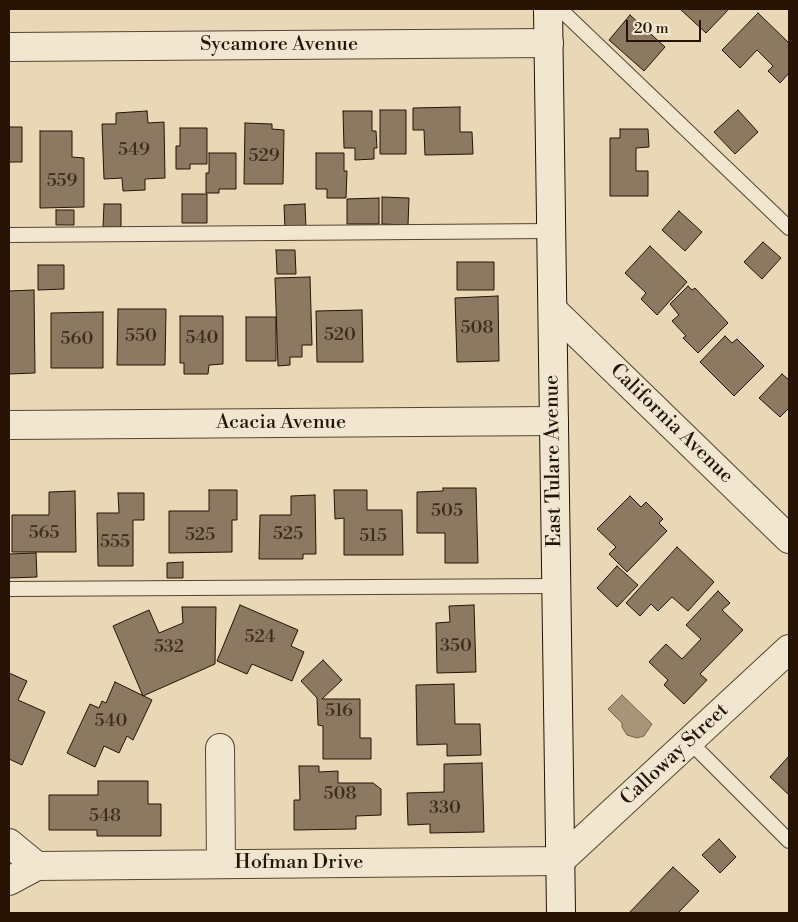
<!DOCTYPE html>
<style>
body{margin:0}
#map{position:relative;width:798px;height:922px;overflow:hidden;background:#e9d8b6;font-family:"Libre Bodoni",serif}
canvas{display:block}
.frame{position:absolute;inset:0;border:10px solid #261304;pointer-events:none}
.scale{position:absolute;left:626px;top:20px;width:75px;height:22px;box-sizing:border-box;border:2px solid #261304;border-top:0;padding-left:6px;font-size:15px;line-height:18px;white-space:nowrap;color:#261304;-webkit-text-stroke:4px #f1e6d0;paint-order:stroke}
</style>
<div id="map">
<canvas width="798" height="922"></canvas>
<div class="frame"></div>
<div class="scale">20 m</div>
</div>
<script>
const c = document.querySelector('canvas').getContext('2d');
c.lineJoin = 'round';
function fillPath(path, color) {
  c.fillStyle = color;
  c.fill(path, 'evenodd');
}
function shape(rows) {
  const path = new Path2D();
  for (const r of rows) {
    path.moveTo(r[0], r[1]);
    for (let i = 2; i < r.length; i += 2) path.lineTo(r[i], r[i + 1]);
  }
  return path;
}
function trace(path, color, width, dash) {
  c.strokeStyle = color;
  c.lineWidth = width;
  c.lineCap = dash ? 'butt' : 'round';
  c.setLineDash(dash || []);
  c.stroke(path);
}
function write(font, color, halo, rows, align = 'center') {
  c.font = font + ' "Libre Bodoni",serif';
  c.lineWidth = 5;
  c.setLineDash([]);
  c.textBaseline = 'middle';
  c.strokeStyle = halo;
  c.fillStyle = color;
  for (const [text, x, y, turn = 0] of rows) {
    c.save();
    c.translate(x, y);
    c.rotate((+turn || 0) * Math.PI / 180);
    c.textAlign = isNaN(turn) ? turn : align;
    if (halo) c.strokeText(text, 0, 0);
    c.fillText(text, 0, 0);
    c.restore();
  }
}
const water = shape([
 [622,695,652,724,644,736,637,738,627,735,622,727,622,723,608,709,622,695]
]);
fillPath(water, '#a79579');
trace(water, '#73614a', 1);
const building = shape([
 [680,9,729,9,706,33,680,9],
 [758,13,789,43,789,73,780,83,768,71,773,66,757,50,740,68,722,50,758,13],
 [630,15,665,47,644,71,609,40,630,15],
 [460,107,460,132,472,132,473,154,425,155,424,130,413,130,413,108,460,107],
 [380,110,406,110,406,154,380,154,380,110],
 [738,110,758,132,735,154,714,132,738,110],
 [147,111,148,123,164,122,165,178,145,179,145,190,123,191,122,178,104,179,102,124,116,124,116,113,147,111],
 [343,111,372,111,372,131,376,131,377,148,374,148,374,159,355,160,355,148,344,148,343,111],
 [245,123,272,124,272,129,284,130,283,184,244,184,245,123],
 [9,127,22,127,22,162,9,162,9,127],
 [180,128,207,128,207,164,190,164,190,169,176,169,176,146,180,146,180,128],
 [620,129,648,129,649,147,636,148,636,171,648,171,648,196,610,196,610,138,620,138,620,129],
 [40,131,72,131,72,157,84,158,84,207,40,208,40,131],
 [209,153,236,153,236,189,219,189,219,193,206,193,206,173,209,173,209,153],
 [316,153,344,153,344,171,347,171,346,198,327,198,327,189,316,189,316,153],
 [182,194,207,194,207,223,182,223,182,194],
 [382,197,409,198,408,225,382,224,382,197],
 [379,198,379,224,347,224,347,199,379,198],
 [104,204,121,204,121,227,103,227,104,204],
 [305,204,306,228,285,229,284,205,305,204],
 [56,210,74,210,74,225,56,225,56,210],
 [679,211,702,232,685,251,662,230,679,211],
 [763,242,781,258,762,279,744,262,763,242],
 [650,246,687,282,657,315,641,299,646,293,625,273,650,246],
 [276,250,295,250,296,274,277,274,276,250],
 [457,262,494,262,494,290,457,290,457,262],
 [38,265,64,265,64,289,38,290,38,265],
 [310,277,312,345,302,345,302,357,290,357,290,365,278,366,275,278,310,277],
 [688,286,692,290,695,288,728,323,698,353,683,338,686,336,672,321,679,315,670,304,688,286],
 [34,290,35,373,9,374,9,291,34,290],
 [498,296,499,361,457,362,455,298,498,296],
 [118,309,166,309,165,365,117,365,118,309],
 [362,310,363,362,317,362,316,311,362,310],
 [103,312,103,368,51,368,51,313,103,312],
 [180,316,223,316,223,364,209,365,208,374,184,374,184,363,180,363,180,316],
 [246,317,276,317,276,361,246,361,246,317],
 [725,336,732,343,737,339,764,366,734,396,700,362,725,336],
 [782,374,789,380,789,408,780,417,759,398,782,374],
 [443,488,476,488,478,563,445,563,445,533,417,533,417,492,443,491,443,488],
 [209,490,237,490,237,520,232,520,232,552,169,553,169,511,209,511,209,490],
 [334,490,367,490,367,510,402,510,403,555,344,555,344,518,335,519,334,490],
 [75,491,76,552,12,552,12,515,49,515,49,492,75,491],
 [118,493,144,493,144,520,133,520,133,566,98,566,97,513,119,513,118,493],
 [315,495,316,554,303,554,303,559,259,559,260,515,291,515,291,496,315,495],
 [630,496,641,507,646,502,663,519,659,523,667,531,627,572,609,554,616,547,597,529,630,496],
 [677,547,714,582,688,611,672,597,658,611,651,604,640,616,626,603,677,547],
 [36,553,37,577,9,578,9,554,36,553],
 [183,562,183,578,167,578,167,563,183,562],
 [617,566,638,585,617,607,597,588,617,566],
 [718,591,730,603,722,610,743,630,700,674,707,680,684,704,664,685,668,680,649,662,666,644,682,659,701,639,686,625,718,591],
 [240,605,298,630,291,646,304,652,292,681,252,664,247,674,217,661,240,605],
 [474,605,476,672,437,673,436,623,450,622,449,606,474,605],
 [182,607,216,607,215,664,143,696,113,626,149,610,159,633,183,623,182,607],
 [323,660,342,680,322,699,360,699,360,738,371,738,371,759,323,759,323,726,318,725,317,698,301,681,323,660],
 [9,673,27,681,18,700,45,712,22,765,9,759,9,673],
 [115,682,152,700,133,740,127,736,119,753,104,746,95,767,67,753,90,704,99,708,102,701,106,703,115,682],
 [454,684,455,724,480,724,481,755,447,756,447,744,417,745,416,685,454,684],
 [789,756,789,795,770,777,789,756],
 [482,763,484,832,430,833,430,824,408,825,407,793,444,792,444,764,482,763],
 [299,766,319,766,319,772,338,771,338,783,373,783,381,789,381,815,356,816,356,829,294,830,294,800,300,800,299,766],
 [98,781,148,781,148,804,161,804,161,836,97,836,97,830,49,830,49,795,98,795,98,781],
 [719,839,736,857,720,873,702,855,719,839],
 [673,867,699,891,678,913,629,913,673,867]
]);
fillPath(building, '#8b7961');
trace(building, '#261304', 1);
const lane = shape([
 [560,9,789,228],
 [9,235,552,231],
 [9,589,556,586],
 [689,741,789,841]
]);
const street = shape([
 [9,47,549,43],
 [553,310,789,539],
 [9,425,554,421],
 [220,748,221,863],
 [9,843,37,866,560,861,789,649],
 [9,881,37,866]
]);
const secondary = shape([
 [548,9,561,913]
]);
trace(lane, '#574430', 16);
trace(street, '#574430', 30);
trace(secondary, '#261304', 30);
trace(lane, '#f1e6d0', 14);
trace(street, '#f1e6d0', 28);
trace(secondary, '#f1e6d0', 28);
write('18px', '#3f2c1b', null, [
 ["549",134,151],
 ["529",264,157],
 ["559",62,182],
 ["508",477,329],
 ["520",340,336],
 ["550",141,337],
 ["540",202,339],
 ["560",77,340],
 ["505",447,512],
 ["565",44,534],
 ["525",288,535],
 ["525",200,536],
 ["515",373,537],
 ["555",115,543],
 ["524",260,638],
 ["350",456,647],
 ["532",169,648],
 ["516",339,712],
 ["540",111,722],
 ["508",340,795],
 ["330",445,809],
 ["548",105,817]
]);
write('20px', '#261304', '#f1e6d0', [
 ["Sycamore Avenue",279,45],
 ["Acacia Avenue",281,423],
 ["California Avenue",671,424,44],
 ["East Tulare Avenue",554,461,-91],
 ["Calloway Street",675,755,-43],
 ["Hofman Drive",299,863]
]);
</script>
